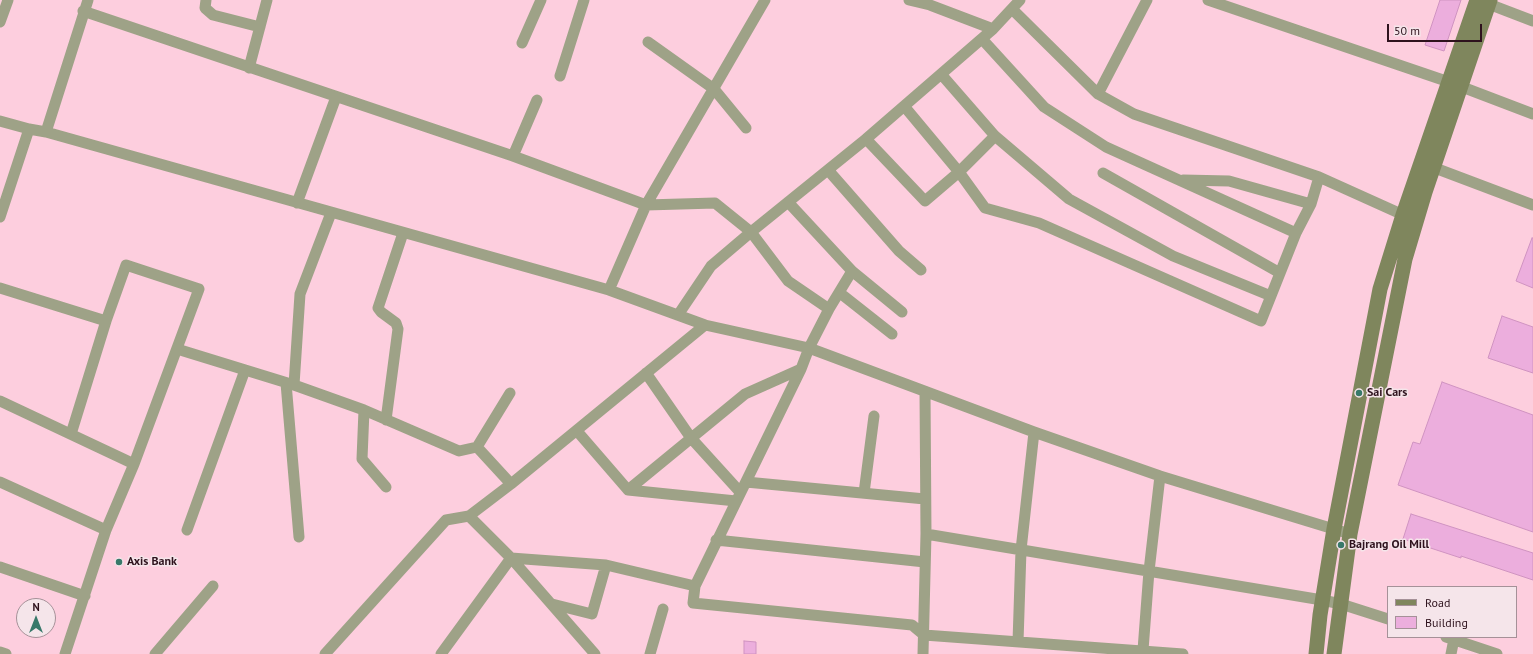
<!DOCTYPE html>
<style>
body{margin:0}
#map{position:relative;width:1533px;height:654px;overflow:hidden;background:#fdcede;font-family:"PT Sans",sans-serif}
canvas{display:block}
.legend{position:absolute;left:1387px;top:586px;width:130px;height:52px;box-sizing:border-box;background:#f5e5ea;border:1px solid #a59198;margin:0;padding:5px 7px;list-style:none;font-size:12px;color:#2e121d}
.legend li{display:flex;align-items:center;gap:8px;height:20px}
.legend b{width:20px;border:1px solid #a59198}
.north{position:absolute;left:16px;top:598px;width:40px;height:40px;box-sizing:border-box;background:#f5e5ea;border:1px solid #a59198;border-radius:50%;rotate:0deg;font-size:11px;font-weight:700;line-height:16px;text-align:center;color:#2e121d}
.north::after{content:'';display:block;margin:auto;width:14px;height:18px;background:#38796a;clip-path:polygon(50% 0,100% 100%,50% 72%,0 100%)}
.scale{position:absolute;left:1387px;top:24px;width:95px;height:18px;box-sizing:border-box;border:2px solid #2e121d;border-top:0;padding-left:5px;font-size:12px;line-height:14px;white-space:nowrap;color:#2e121d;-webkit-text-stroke:3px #f5e5ea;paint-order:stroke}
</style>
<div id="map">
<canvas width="1533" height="654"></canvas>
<ul class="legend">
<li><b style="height:5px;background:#7f865d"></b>Road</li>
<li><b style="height:11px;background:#ecaedd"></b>Building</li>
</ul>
<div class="north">N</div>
<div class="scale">50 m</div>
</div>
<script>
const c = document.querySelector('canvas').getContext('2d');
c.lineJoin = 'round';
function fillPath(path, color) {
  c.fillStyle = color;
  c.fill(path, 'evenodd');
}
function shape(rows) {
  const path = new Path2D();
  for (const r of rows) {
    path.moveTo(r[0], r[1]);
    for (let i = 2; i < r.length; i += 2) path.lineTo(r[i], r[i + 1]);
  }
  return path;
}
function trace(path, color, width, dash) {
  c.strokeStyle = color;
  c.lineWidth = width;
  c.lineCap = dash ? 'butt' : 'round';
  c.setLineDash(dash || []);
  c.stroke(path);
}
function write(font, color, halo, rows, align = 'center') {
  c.font = font + ' "PT Sans",sans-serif';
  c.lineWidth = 3;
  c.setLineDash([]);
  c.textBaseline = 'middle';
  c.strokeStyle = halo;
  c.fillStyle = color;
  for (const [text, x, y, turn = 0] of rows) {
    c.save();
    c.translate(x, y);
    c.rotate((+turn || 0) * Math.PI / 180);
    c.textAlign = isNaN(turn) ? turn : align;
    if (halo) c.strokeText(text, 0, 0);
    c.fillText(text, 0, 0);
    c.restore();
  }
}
const building = shape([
 [1440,0,1461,0,1444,51,1425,45,1440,0],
 [1532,238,1533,238,1533,288,1516,281,1532,238],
 [1502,316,1533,327,1533,373,1488,358,1502,316],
 [1442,382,1533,415,1533,532,1398,485,1413,442,1420,444,1442,382],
 [1411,514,1533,553,1533,580,1461,556,1461,558,1403,539,1411,514],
 [744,641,756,642,756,654,744,654,744,641]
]);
fillPath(building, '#ecaedd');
trace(building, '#d093c1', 1);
trace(shape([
 [206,0,205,8,213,15,260,27],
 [909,0,930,5,993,29],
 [1208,0,1449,82,1533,114],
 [1481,1,1533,21],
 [1012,9,1098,94,1134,114,1319,177,1410,218],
 [83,11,513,156,646,205,715,203,751,232,788,281,829,309],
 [0,22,8,0],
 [982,39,1044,107,1106,147,1296,233],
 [648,42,714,89,746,128],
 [522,43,541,0],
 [249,68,267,0],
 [941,74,995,136,1069,199,1173,256,1271,296],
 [560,76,584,0],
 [1098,94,1147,0],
 [904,106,959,172,985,208,1039,223,1261,321,1296,233,1311,204,1319,177],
 [0,121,29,129,46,132,609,290,705,325,809,348,1034,432,1160,476,1350,534],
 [46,132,88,0],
 [866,139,925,201,959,172,995,136],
 [513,156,537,100],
 [1427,165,1533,205],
 [828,170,899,251,921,270],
 [1103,173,1280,273],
 [1183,180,1229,181,1311,204],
 [788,202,852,271,902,312],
 [297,203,336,97],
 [0,217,29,129],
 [0,288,106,321],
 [609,290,646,205,765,0],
 [840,293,892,334],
 [678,315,711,266,751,232,866,139,993,29,1020,0],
 [177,349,294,385,364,410,459,451,477,447],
 [646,373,691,438,740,492],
 [286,383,299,537],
 [294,385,300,294,331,213],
 [925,391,926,534],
 [510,393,477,447,511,484],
 [0,401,134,464],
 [364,410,362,459,386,487],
 [386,420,398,329,396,323,381,312,378,308,403,233],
 [577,431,628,490,745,394,801,369],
 [0,482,106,530],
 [746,482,925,499],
 [628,490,736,501],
 [864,493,874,416],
 [469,516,511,558,595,654],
 [187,530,245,370],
 [716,540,925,562],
 [0,567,85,596],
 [695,586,693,603,912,625,924,635,1183,654],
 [552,604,592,614,606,565],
 [1446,637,1497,654],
 [1018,642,1021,550,1034,432],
 [1143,650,1149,571,1160,476],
 [0,652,6,654],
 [65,654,106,530,134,464,199,289,126,265,106,321,71,434],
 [155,654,213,586],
 [325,654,446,520,469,516,511,484,705,325],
 [441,654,511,558,606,565,695,586,801,369,809,348,829,309,852,271],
 [650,654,663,609],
 [923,654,926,534,1322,600,1341,604,1388,619],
 [1451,654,1454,639]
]), '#9ea287', 11);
trace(shape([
 [1316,654,1320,615,1334,529,1380,289,1403,215,1477,0],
 [1334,654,1350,534,1405,259,1425,192,1490,0]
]), '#7f865d', 15);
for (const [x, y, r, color] of [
 [1359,393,4,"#38796a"],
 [1341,545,4,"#38796a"],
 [119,562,4,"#38796a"]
]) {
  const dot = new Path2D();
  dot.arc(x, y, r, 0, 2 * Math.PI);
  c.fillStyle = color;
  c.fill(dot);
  trace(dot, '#f5e5ea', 1.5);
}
write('bold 12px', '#2e121d', '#f5e5ea', [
 ["Sai Cars",1367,393],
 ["Bajrang Oil Mill",1349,545],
 ["Axis Bank",127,562]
], 'left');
</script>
